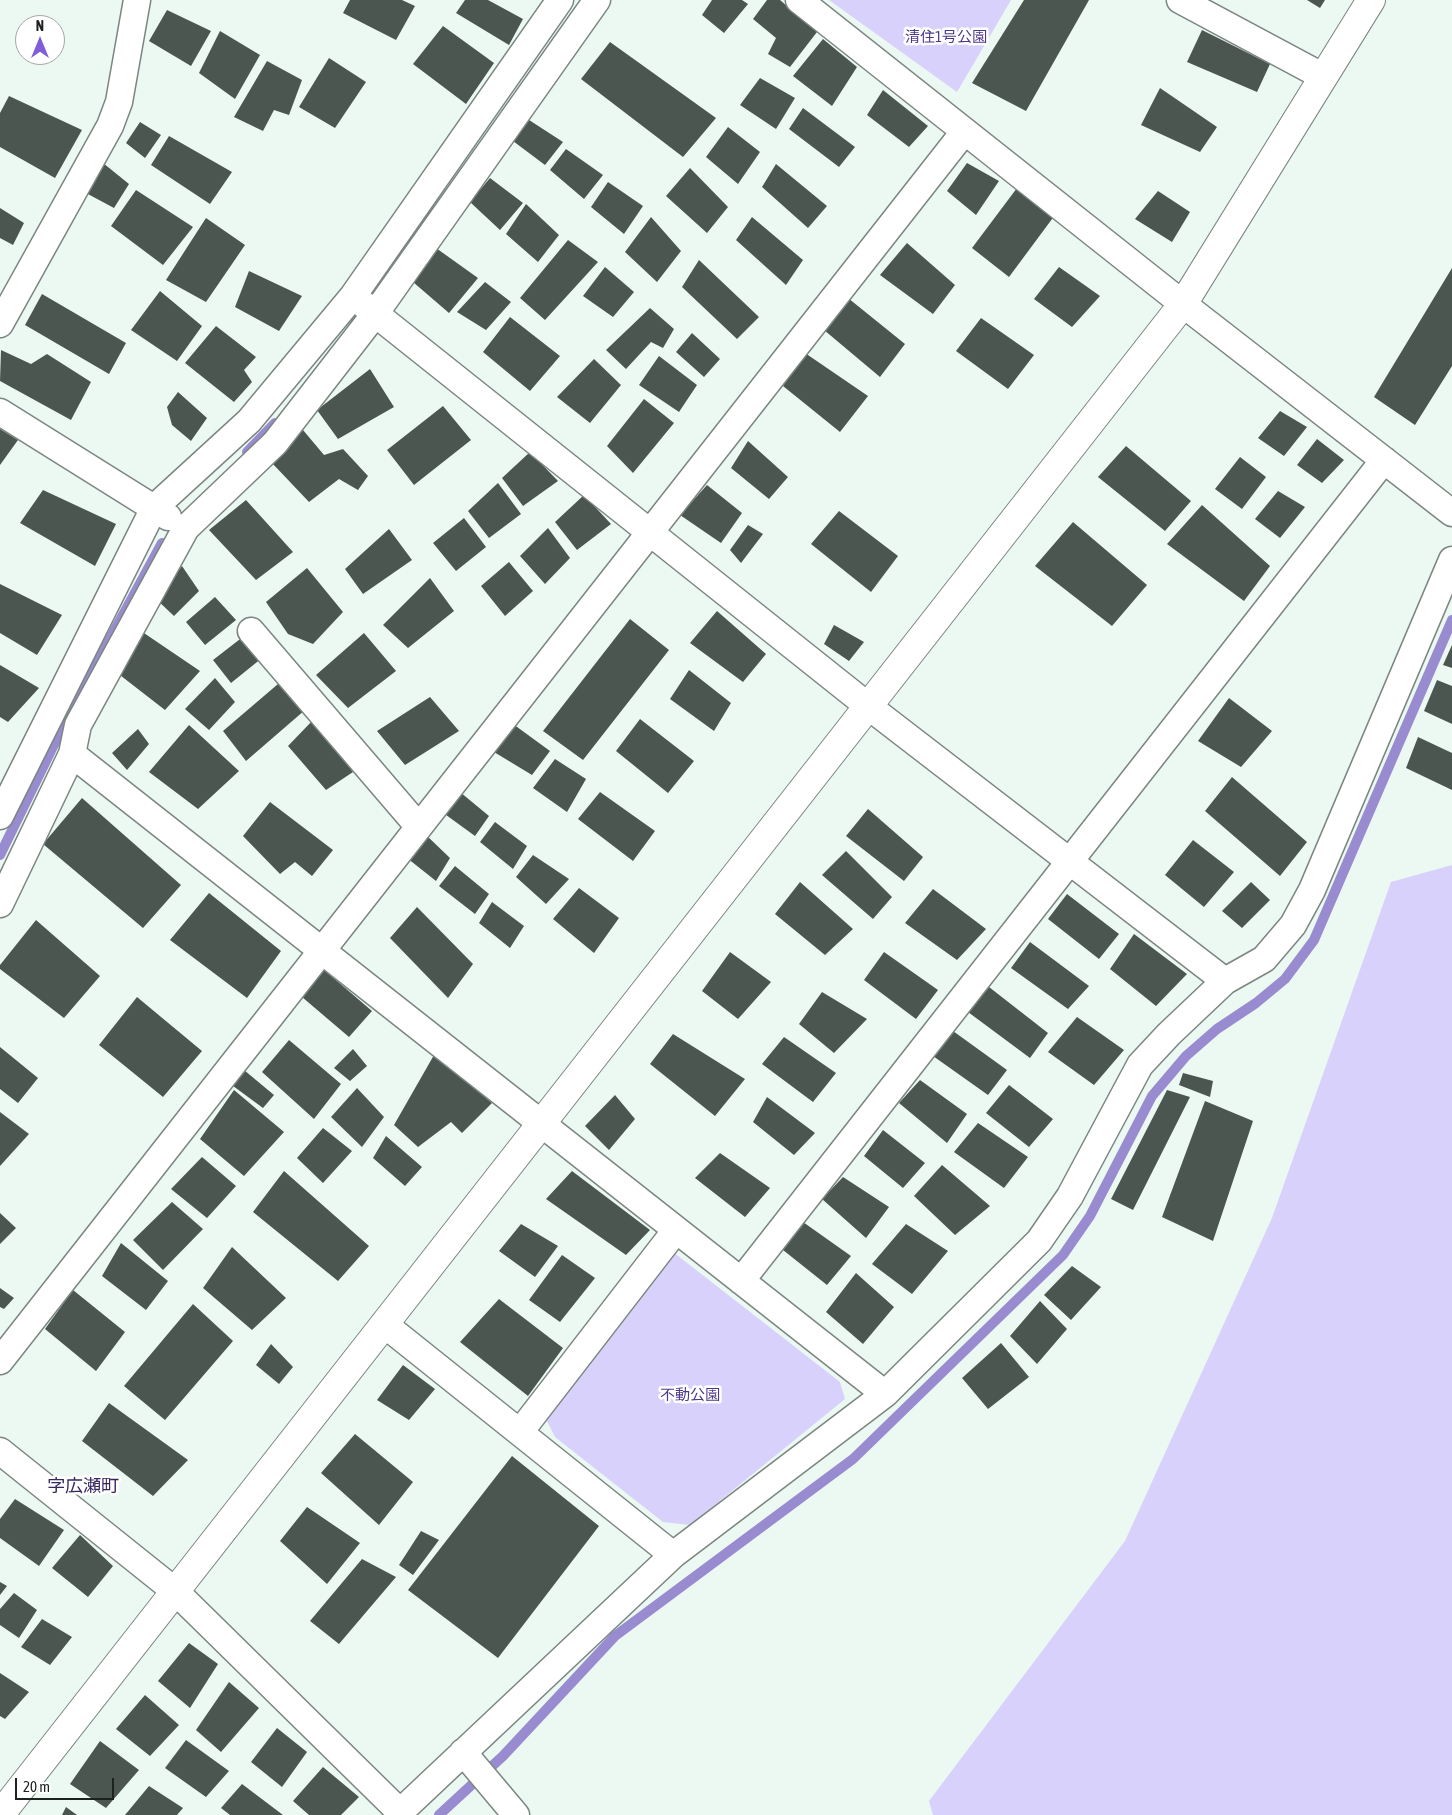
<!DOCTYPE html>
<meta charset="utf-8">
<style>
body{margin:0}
#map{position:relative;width:1452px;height:1815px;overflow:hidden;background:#ecf8f2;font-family:"Asap Condensed",sans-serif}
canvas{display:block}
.north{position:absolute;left:15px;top:15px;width:50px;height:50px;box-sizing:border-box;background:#fff;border:1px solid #a5a6a5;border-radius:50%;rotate:0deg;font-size:14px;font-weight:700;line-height:20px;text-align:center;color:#1d211f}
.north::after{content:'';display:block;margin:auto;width:18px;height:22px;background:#805ed9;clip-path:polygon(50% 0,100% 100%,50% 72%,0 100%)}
.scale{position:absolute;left:15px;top:1778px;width:99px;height:22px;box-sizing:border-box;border:2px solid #1d211f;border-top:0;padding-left:6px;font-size:15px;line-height:18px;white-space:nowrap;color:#1d211f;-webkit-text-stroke:4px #fff;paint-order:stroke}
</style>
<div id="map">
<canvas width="1452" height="1815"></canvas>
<div class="north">N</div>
<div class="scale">20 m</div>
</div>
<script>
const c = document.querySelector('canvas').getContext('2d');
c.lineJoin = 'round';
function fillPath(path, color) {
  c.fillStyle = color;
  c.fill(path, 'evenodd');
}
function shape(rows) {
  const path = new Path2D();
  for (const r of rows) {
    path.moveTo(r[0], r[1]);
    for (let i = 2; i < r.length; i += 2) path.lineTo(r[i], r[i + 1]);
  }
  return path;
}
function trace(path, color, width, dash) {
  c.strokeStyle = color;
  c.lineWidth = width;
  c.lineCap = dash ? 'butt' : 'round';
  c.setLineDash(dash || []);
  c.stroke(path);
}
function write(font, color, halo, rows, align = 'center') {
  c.font = font + ' "Asap Condensed","Noto Sans JP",sans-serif';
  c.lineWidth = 5;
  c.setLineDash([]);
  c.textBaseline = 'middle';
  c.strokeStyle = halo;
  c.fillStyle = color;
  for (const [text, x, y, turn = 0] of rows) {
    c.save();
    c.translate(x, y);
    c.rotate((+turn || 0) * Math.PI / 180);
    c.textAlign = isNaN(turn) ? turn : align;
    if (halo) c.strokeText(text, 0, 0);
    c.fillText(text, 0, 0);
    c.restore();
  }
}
fillPath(shape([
 [829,0,1011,0,957,92],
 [1452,865,1452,1815,933,1815,929,1801,1125,1541,1272,1218,1391,882],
 [673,1252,840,1382,845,1399,690,1525,663,1522,555,1437,545,1417]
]), '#d8d1fb');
trace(shape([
 [247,452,275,423],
 [0,855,66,720,162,543],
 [439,1815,503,1756,615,1636,853,1459,1063,1255,1090,1216,1152,1096,1186,1056,1217,1029,1256,1003,1285,979,1314,940,1452,620]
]), '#988bcf', 10);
fillPath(shape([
 [350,0,402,0,415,6,396,40,343,13],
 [465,0,488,0,523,19,509,45,456,13],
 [712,0,742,0,748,4,724,33,702,15],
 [767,0,780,0,817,32,790,67,768,54,776,38,753,19],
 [1024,0,1089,0,1026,111,972,83],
 [1307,0,1325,0,1320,8],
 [167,10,211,31,191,66,149,41],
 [443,26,494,63,466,104,413,64],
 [1202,30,1270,64,1257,92,1187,62],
 [220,31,260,55,235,99,199,73],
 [823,39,857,67,832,106,793,76],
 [610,42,716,118,683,157,581,79],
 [329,58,366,82,335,128,299,107],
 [267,61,302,80,289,115,274,110,263,131,234,117],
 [760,78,795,98,776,129,740,105],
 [1160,88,1217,127,1200,152,1141,125],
 [883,90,928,126,909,147,867,115],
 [9,96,82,130,55,178,0,147,0,113],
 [803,108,855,147,839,167,789,129],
 [526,118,563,142,545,165,509,138],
 [140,122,161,135,145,158,126,143],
 [728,127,760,152,738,184,706,157],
 [169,136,232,172,210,204,151,165],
 [566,149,603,175,584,199,550,170],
 [103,163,129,184,114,208,86,193],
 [967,163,999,181,976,215,947,191],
 [776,164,827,206,808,228,762,187],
 [690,168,728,207,707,233,666,196],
 [490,178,523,203,500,230,470,202],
 [608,182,643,206,624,234,591,207],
 [1017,188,1055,215,1009,277,972,248],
 [136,190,193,227,163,265,111,226],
 [1158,191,1190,212,1172,242,1135,219],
 [526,204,559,235,538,262,506,234],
 [0,208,24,223,13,245,0,238],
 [651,217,681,251,657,282,625,252],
 [752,217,803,260,786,285,736,240],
 [206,218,245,245,206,302,166,280],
 [568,240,598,262,545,320,520,298],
 [907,243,955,285,933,314,880,275],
 [436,248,478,278,449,313,413,282],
 [699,260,759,317,737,339,682,287],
 [605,267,634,292,613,317,583,296],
 [1059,267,1100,296,1072,327,1034,299],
 [1452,268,1452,366,1415,425,1374,397],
 [249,271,302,296,279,331,235,307],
 [485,282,511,302,486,330,457,312],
 [160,291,202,326,177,361,131,330],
 [42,294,126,343,109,374,25,325],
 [848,298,905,344,880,377,824,330],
 [650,308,674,329,663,348,651,342,626,369,606,350],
 [510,317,560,356,530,391,483,352],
 [981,318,1034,355,1008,389,956,351],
 [216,326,256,357,244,370,252,382,234,402,185,363],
 [692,333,720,359,704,377,676,352],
 [1,350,31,364,47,354,91,382,71,420,0,381],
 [805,353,868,396,840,432,783,386],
 [659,356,697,385,679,412,639,385],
 [594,359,621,385,590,423,557,397],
 [370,369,394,407,338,439,317,410],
 [178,392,207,418,191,441,172,425,167,407],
 [644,399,674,423,633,473,607,446],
 [443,406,471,440,414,485,387,450],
 [1280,411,1307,427,1284,456,1258,438],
 [0,429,18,440,0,465],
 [303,430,324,455,343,449,368,476,358,490,339,479,309,502,272,463],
 [1317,439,1344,460,1322,483,1297,465],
 [748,441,788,477,769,499,731,468],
 [1126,446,1191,501,1165,531,1098,477],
 [530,452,558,481,523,506,502,478],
 [1240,457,1266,477,1242,509,1215,489],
 [498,483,521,514,489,538,468,511],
 [707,485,742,513,721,543,680,515],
 [43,490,116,524,95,566,20,523],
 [1278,491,1305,507,1280,538,1255,519],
 [584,495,611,524,577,550,555,522],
 [246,500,293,552,256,580,209,530],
 [1202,505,1270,566,1244,601,1167,544],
 [839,511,898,556,871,592,811,544],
 [464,518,486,547,456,571,433,543],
 [1073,522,1147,585,1112,626,1035,566],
 [748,525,763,534,741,563,730,550],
 [548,528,570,558,545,584,520,556],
 [389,529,412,560,363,594,345,569],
 [509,562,533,591,505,616,481,586],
 [182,566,199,591,174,616,156,599],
 [307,568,343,612,313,644,288,634,266,602],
 [430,578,454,611,408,648,383,625],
 [0,584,62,615,37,655,0,633],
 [215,597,236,620,205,645,186,622],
 [717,611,766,654,743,682,690,643],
 [630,619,669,650,583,760,543,731],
 [834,625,864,642,849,661,824,644],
 [138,629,200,671,165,710,116,672],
 [364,633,396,671,348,708,316,675],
 [244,636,262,658,231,683,213,660],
 [1452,645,1452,668,1443,665],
 [0,665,39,688,8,722,0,717],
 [689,670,731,703,714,731,670,699],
 [215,678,235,702,209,730,185,709],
 [1437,680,1452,686,1452,724,1424,711],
 [278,684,305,710,246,761,223,731],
 [430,697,459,731,405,765,377,731],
 [1229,698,1272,731,1241,767,1198,741],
 [640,719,694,761,668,793,616,751],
 [313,720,353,772,326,790,288,746],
 [513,724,550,751,532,775,494,752],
 [189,725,239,771,198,809,149,772],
 [138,729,149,744,127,770,112,753],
 [1418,737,1452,753,1452,790,1406,768],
 [555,759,586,779,567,812,533,788],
 [1232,777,1307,842,1280,876,1205,811],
 [460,792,489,816,475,836,442,812],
 [600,792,655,831,633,861,578,819],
 [82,798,181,885,143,928,43,844],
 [270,802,333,850,312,876,295,862,280,874,243,836],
 [868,809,923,857,904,881,846,836],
 [495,822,527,846,513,869,480,842],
 [426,835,450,858,436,881,407,858],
 [1193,840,1234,872,1204,907,1165,875],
 [846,851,892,897,873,919,822,875],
 [533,855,569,879,546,904,516,877],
 [455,866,489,894,475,914,439,886],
 [800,882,853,929,825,955,775,914],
 [1251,882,1270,900,1242,928,1222,911],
 [579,888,619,918,594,953,553,919],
 [933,889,986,929,957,960,905,923],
 [209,893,281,951,247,998,170,940],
 [1067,894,1119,934,1099,959,1048,919],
 [492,902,524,926,510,948,479,923],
 [417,907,473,964,448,998,390,938],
 [36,920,100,976,64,1018,0,969,0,965],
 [1134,934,1187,974,1156,1006,1110,969],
 [1030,942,1089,986,1068,1009,1011,968],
 [730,952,771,982,738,1019,702,991],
 [884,952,938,990,916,1019,864,980],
 [323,969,372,1011,349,1037,302,997],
 [989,987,1048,1033,1030,1058,968,1012],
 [822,992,867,1019,834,1053,799,1024],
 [137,997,202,1051,163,1097,99,1045],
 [1077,1017,1124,1050,1094,1085,1048,1052],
 [953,1031,1007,1070,988,1095,933,1056],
 [673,1034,745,1079,715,1116,650,1064],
 [784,1037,836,1073,813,1102,762,1064],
 [289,1040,341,1084,314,1119,262,1072],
 [0,1047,38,1078,18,1103,0,1089],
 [353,1049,367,1066,350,1081,334,1068],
 [434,1055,492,1103,462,1133,451,1122,418,1147,394,1125],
 [244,1070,274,1095,263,1108,229,1083],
 [1183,1073,1213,1081,1210,1097,1179,1085],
 [920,1080,967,1114,947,1143,899,1103],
 [1009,1085,1053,1119,1029,1147,986,1113],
 [357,1088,384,1117,362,1147,331,1117],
 [234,1090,284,1132,244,1176,200,1139],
 [1167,1090,1190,1097,1133,1210,1111,1199],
 [615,1095,635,1119,609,1150,585,1126],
 [767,1097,815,1133,794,1155,753,1122],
 [1205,1101,1253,1121,1213,1241,1162,1217],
 [0,1112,29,1134,0,1166],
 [978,1123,1028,1157,1004,1188,954,1152],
 [323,1128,352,1151,323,1183,297,1158],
 [883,1130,925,1163,903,1188,864,1156],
 [386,1136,422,1167,405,1186,373,1158],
 [720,1153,770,1188,745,1217,695,1178],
 [202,1157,236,1186,207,1218,171,1189],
 [942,1165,990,1206,955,1235,914,1196],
 [284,1171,369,1246,338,1281,253,1212],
 [572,1171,650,1230,626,1255,546,1199],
 [843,1177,889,1207,866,1238,822,1199],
 [172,1202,203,1229,163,1270,133,1240],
 [0,1213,16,1228,0,1244],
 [803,1222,851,1256,827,1285,783,1250],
 [521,1224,558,1246,535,1277,499,1251],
 [906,1224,948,1251,912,1294,872,1264],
 [121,1243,168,1281,146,1310,102,1276],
 [232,1247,286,1298,252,1330,203,1288],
 [562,1255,595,1278,560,1322,529,1300],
 [1072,1266,1101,1287,1071,1320,1044,1295],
 [856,1273,894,1307,863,1344,826,1312],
 [0,1288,14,1298,4,1309,0,1307],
 [73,1290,125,1332,96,1371,45,1329],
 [499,1299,563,1348,528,1396,460,1342],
 [1040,1301,1067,1329,1037,1364,1010,1336],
 [193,1304,233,1341,165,1420,124,1386],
 [1001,1343,1029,1377,988,1409,962,1378],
 [271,1344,293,1367,279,1384,256,1365],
 [403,1365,435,1389,409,1420,377,1400],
 [109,1403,188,1460,153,1496,82,1441],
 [355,1434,413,1482,379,1525,321,1473],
 [512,1456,599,1526,498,1658,408,1590],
 [15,1499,64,1530,39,1566,0,1538,0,1519],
 [307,1507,360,1543,327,1584,280,1541],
 [421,1531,439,1540,413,1575,399,1565],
 [80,1535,113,1566,88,1597,52,1568],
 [362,1559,396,1577,339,1644,310,1621],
 [0,1582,7,1586,0,1595],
 [14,1593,37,1610,19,1638,0,1625,0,1609],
 [42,1619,72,1637,50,1665,21,1647],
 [189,1643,218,1664,190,1708,158,1681],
 [0,1673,29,1692,5,1719,0,1716],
 [229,1682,259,1708,221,1752,196,1730],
 [145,1695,179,1725,150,1756,116,1729],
 [277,1728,307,1752,282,1787,251,1762],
 [186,1740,229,1771,206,1797,165,1768],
 [100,1741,139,1770,106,1808,70,1784],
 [323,1767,359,1797,341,1815,309,1815,293,1801],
 [242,1784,283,1815,230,1815,221,1808],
 [149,1786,183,1808,177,1815,125,1815],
 [66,1807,77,1815,62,1815]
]), '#4c5651');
const minor = shape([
 [799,0,1183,304,1452,513],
 [1180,0,1322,76],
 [353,296,868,706,1225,981],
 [0,324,110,126,119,102,137,0],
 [0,412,168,517],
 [251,631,419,827],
 [72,754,885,1394],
 [0,816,154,508,249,421,353,296,560,0],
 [0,904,72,754,78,725,186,528,275,443,375,314,597,0],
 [741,1281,1384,460],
 [384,1324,673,1555],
 [0,1361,964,132],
 [520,1432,676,1230],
 [0,1451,175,1591,400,1812],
 [463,1752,516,1815],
 [397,1815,673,1555,885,1394,1039,1241,1070,1196,1140,1065,1169,1034,1225,981,1264,959,1293,925,1312,890,1452,560]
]);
const tertiary = shape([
 [0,1815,1183,304,1371,0]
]);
trace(minor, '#7b8681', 29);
trace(tertiary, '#7b8681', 30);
trace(minor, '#fff', 26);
trace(tertiary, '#fff', 28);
write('15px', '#4e3889', '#fff', [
 ["清住1号公園",946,37],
 ["不動公園",690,1395]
]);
write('18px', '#362660', '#fff', [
 ["字広瀬町",83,1486]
]);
</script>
